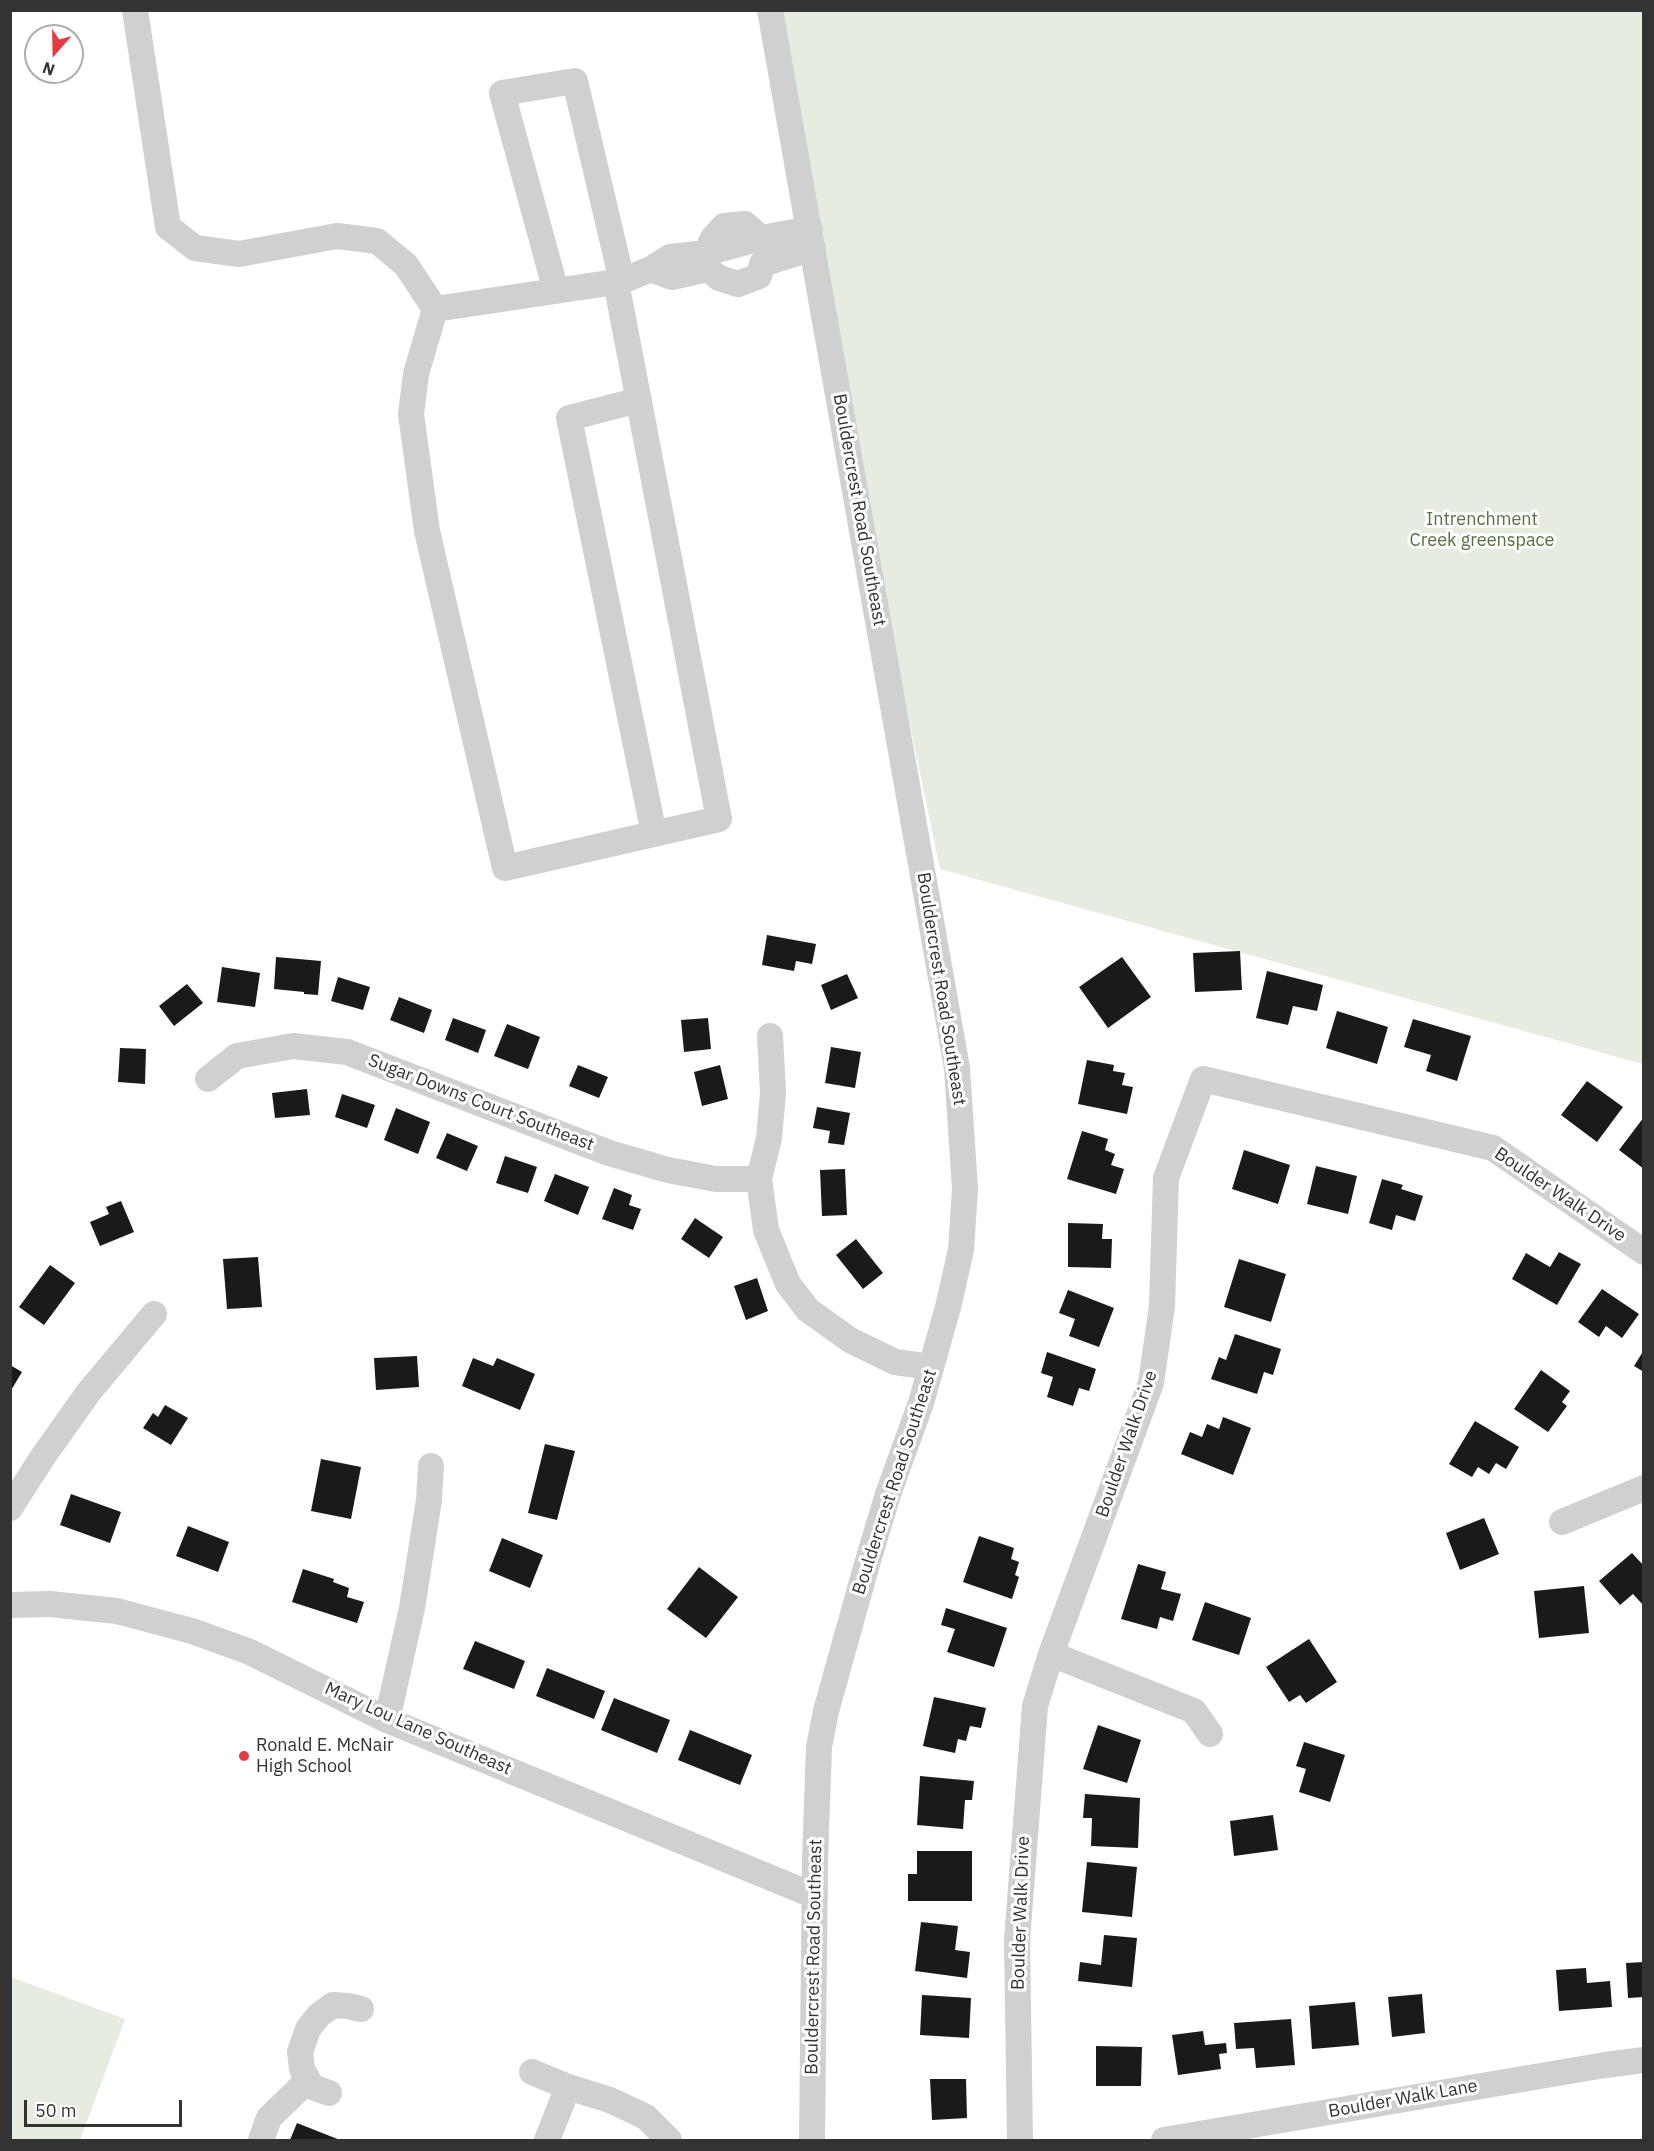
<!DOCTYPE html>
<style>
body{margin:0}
#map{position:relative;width:1654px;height:2151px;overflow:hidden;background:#fff;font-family:"IBM Plex Sans",sans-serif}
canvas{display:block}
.frame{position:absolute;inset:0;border:12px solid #333;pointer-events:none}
.north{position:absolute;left:24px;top:24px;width:60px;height:60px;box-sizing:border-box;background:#fff;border:2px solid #adadad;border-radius:50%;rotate:200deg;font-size:16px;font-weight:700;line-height:24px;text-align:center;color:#333}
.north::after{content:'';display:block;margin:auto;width:21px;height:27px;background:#e63946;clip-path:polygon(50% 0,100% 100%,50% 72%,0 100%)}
.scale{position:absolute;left:24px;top:2100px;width:158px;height:27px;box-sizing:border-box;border:3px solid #333;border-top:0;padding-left:8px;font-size:18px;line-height:21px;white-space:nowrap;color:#333;-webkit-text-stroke:4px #fff;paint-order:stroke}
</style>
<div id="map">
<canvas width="1654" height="2151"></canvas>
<div class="frame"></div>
<div class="north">N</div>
<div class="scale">50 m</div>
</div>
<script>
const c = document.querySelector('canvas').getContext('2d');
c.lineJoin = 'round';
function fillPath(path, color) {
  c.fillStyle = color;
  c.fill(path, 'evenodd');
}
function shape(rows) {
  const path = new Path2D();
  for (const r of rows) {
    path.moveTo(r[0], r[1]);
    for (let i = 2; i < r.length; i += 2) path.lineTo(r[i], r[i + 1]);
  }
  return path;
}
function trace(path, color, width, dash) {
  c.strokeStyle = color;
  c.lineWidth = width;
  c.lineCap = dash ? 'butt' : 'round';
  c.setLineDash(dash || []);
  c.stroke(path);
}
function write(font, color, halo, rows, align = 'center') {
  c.font = font + ' "IBM Plex Sans",sans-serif';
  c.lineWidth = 6;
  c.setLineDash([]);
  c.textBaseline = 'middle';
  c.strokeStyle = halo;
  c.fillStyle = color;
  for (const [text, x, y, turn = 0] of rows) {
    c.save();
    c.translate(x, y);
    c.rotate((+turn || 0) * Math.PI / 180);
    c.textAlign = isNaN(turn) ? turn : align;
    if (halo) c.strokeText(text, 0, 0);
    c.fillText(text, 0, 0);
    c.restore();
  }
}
fillPath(shape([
 [768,11,1643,11,1643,1064,940,869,889,625],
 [11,1977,125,2019,80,2140,11,2140]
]), '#e6ecdf');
fillPath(shape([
 [767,935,816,944,812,964,796,961,794,971,762,965],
 [1240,951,1242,990,1195,992,1193,953],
 [276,957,321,961,318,995,304,994,304,992,274,989],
 [1122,957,1151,997,1108,1028,1079,987],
 [222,967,260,973,255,1007,217,1002],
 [1267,971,1323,985,1317,1011,1293,1006,1288,1025,1256,1018],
 [847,974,858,998,831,1010,821,985],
 [338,977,370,987,363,1010,331,1001],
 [187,984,203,1003,174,1026,159,1006],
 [399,997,432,1010,424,1033,390,1020],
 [1337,1011,1388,1027,1377,1064,1326,1048],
 [453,1018,486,1030,478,1053,445,1040],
 [708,1018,711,1049,684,1052,681,1020],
 [1413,1019,1471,1036,1457,1081,1426,1071,1431,1055,1404,1047],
 [507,1024,540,1037,528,1069,494,1056],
 [831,1047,861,1052,855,1088,825,1083],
 [120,1048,146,1049,145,1084,118,1082],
 [1087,1060,1114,1065,1113,1071,1125,1073,1122,1085,1133,1087,1127,1114,1078,1104],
 [578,1065,608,1077,599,1098,569,1086],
 [720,1065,728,1099,702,1106,694,1072],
 [1587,1081,1623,1107,1597,1142,1561,1115],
 [307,1089,310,1115,275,1118,272,1093],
 [342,1094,375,1105,367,1128,335,1117],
 [817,1107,850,1113,844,1145,828,1143,830,1131,813,1128],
 [396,1108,430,1122,418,1154,384,1140],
 [1644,1117,1644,1169,1619,1150],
 [1082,1131,1108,1139,1105,1150,1115,1154,1111,1165,1124,1169,1116,1194,1067,1179],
 [447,1133,478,1146,467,1171,436,1158],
 [1244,1150,1290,1165,1278,1204,1232,1189],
 [505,1156,537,1167,528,1193,496,1183],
 [1316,1166,1357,1176,1348,1214,1307,1204],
 [845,1169,847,1215,822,1216,820,1170],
 [555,1174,589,1187,578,1215,544,1201],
 [1382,1179,1403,1185,1401,1189,1423,1196,1415,1221,1396,1215,1392,1230,1369,1223],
 [614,1188,632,1195,629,1205,641,1209,633,1230,602,1219],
 [121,1201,134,1232,100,1246,90,1222,109,1214,106,1207],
 [695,1218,723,1237,709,1258,681,1239],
 [1068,1223,1103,1224,1102,1239,1112,1239,1111,1268,1068,1267],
 [856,1239,883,1273,863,1289,836,1255],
 [1559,1252,1581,1264,1557,1305,1512,1279,1526,1253,1550,1267],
 [258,1257,262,1307,227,1309,223,1259],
 [1239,1259,1286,1274,1271,1322,1224,1307],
 [50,1265,75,1283,44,1325,19,1307],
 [757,1278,768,1311,746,1320,734,1286],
 [1602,1289,1639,1314,1622,1338,1606,1326,1599,1337,1578,1322],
 [1068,1290,1114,1308,1099,1347,1069,1336,1075,1319,1059,1313],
 [1235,1334,1281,1349,1273,1375,1264,1372,1257,1394,1211,1379,1219,1357,1226,1360],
 [1644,1350,1644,1372,1634,1366],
 [1047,1352,1096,1369,1089,1391,1079,1388,1073,1406,1047,1397,1053,1377,1041,1373],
 [417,1356,419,1387,376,1390,374,1358],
 [473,1358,493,1366,497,1358,535,1374,520,1410,462,1386],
 [10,1365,22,1372,10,1392],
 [1541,1370,1570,1391,1562,1402,1567,1406,1548,1432,1514,1409],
 [165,1405,188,1418,171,1445,143,1428,153,1413,158,1417],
 [1223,1417,1251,1428,1233,1475,1181,1454,1190,1432,1202,1437,1207,1424,1219,1429],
 [1475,1421,1519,1447,1506,1469,1496,1463,1489,1474,1478,1467,1472,1477,1449,1464],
 [545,1444,575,1451,557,1520,528,1513],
 [321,1459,361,1467,351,1519,311,1511],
 [71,1494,121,1512,110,1543,60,1525],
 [1484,1518,1499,1554,1460,1570,1446,1533],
 [188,1526,229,1542,218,1572,176,1556],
 [979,1536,1014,1548,1011,1559,1019,1562,1015,1575,1019,1577,1012,1599,963,1582],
 [502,1538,543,1555,530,1588,489,1571],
 [1632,1553,1644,1566,1644,1606,1633,1594,1620,1605,1599,1581],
 [1138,1564,1166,1572,1161,1589,1181,1594,1173,1621,1160,1617,1157,1629,1121,1619],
 [699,1567,738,1597,706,1638,667,1609],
 [303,1569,334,1579,333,1582,349,1588,347,1597,364,1602,357,1623,292,1602],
 [1584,1586,1589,1633,1539,1638,1534,1591],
 [1205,1602,1251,1618,1239,1655,1192,1640],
 [946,1608,1007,1628,994,1667,947,1652,955,1629,941,1625],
 [1309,1639,1337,1682,1306,1703,1300,1695,1289,1702,1266,1667],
 [475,1641,525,1661,514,1689,463,1669],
 [547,1668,605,1691,594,1719,536,1696],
 [934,1697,986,1708,981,1728,970,1726,966,1741,958,1739,955,1753,923,1746],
 [614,1698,670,1720,657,1753,601,1730],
 [1098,1725,1141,1740,1127,1783,1083,1769],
 [690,1730,752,1755,740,1785,678,1760],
 [1304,1742,1345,1755,1330,1802,1299,1792,1306,1769,1296,1766],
 [920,1776,974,1781,972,1800,965,1800,963,1829,917,1825],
 [1085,1794,1140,1798,1138,1848,1091,1846,1092,1818,1083,1818],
 [1273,1815,1278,1850,1234,1856,1230,1821],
 [917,1851,972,1851,972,1901,908,1901,908,1874,917,1874],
 [1087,1862,1137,1867,1132,1917,1082,1912],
 [921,1922,958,1926,955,1950,970,1952,967,1978,915,1971],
 [1104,1935,1137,1938,1132,1987,1078,1981,1080,1962,1101,1965],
 [1644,1962,1644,1997,1628,1998,1626,1963],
 [1586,1968,1587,1983,1610,1981,1612,2007,1559,2011,1556,1970],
 [1422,1994,1425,2033,1392,2037,1388,1997],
 [922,1995,971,1998,969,2038,920,2035],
 [1355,2002,1359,2045,1312,2049,1309,2006],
 [1291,2019,1295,2065,1256,2068,1254,2048,1236,2049,1234,2023],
 [1203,2031,1205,2045,1226,2043,1227,2053,1219,2054,1221,2069,1178,2075,1172,2035],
 [1096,2046,1142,2047,1141,2086,1096,2086],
 [930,2079,966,2079,967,2118,932,2120],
 [297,2123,340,2140,290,2140]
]), '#1a1a1a');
trace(shape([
 [135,10,168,227,195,248,239,254,337,236,377,241,406,265,435,309],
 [770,10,957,1068,965,1189,961,1250,948,1307,921,1403,888,1494,867,1564,826,1711,819,1747,815,1861,812,2140],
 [707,261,706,253,761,238],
 [651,269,672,277,708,269,719,278,738,284,759,276,762,264,813,248],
 [556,291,502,93,575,81,622,281],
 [435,309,416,374,411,414,427,531,505,868,719,819,616,282],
 [435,309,622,281,651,269,670,257,706,253,713,238,724,226,745,224,761,238,810,229],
 [639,400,569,418,654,834],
 [770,1036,773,1093,769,1138,759,1179,766,1230,788,1284,808,1310,850,1340,895,1362,931,1367],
 [208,1079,237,1056,293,1046,347,1052,609,1153,668,1170,716,1179,759,1179],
 [10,1508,42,1458,88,1393,154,1314],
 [1562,1522,1644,1488],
 [10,1605,50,1604,117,1611,192,1631,250,1652,387,1720,815,1896],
 [1051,1654,1194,1711,1210,1734],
 [387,1720,412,1608,429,1500,431,1466],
 [532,2072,568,2087,610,2100,646,2117,669,2140],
 [329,2093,312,2087,302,2069,300,2052,308,2029,319,2015,333,2005,348,2006,361,2009],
 [261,2140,269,2118,307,2081],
 [547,2140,568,2087],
 [1020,2140,1017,1940,1035,1706,1051,1654,1151,1383,1162,1306,1166,1178,1203,1079,1493,1148,1644,1252],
 [1164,2140,1605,2065,1644,2060]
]), '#d0d0d0', 26);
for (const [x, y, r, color] of [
 [244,1756,6,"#e63946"]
]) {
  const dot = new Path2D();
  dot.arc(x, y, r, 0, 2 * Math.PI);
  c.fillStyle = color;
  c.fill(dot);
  trace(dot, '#fff', 2);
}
write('18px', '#333', '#fff', [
 ["Bouldercrest Road Southeast",859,510,80],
 ["Bouldercrest Road Southeast",941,989,81],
 ["Sugar Downs Court Southeast",481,1103,21],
 ["Boulder Walk Drive",1560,1195,34],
 ["Boulder Walk Drive",1127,1444,-71],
 ["Bouldercrest Road Southeast",895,1482,-72],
 ["Mary Lou Lane Southeast",418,1729,24],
 ["Boulder Walk Drive",1021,1913,-88],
 ["Bouldercrest Road Southeast",814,1957,-89],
 ["Boulder Walk Lane",1403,2099,-10]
]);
write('18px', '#56703f', '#fff', [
 ["Intrenchment",1482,520],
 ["Creek greenspace",1482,541]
]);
write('18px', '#333', '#fff', [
 ["Ronald E. McNair",256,1746],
 ["High School",256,1767]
], 'left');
</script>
